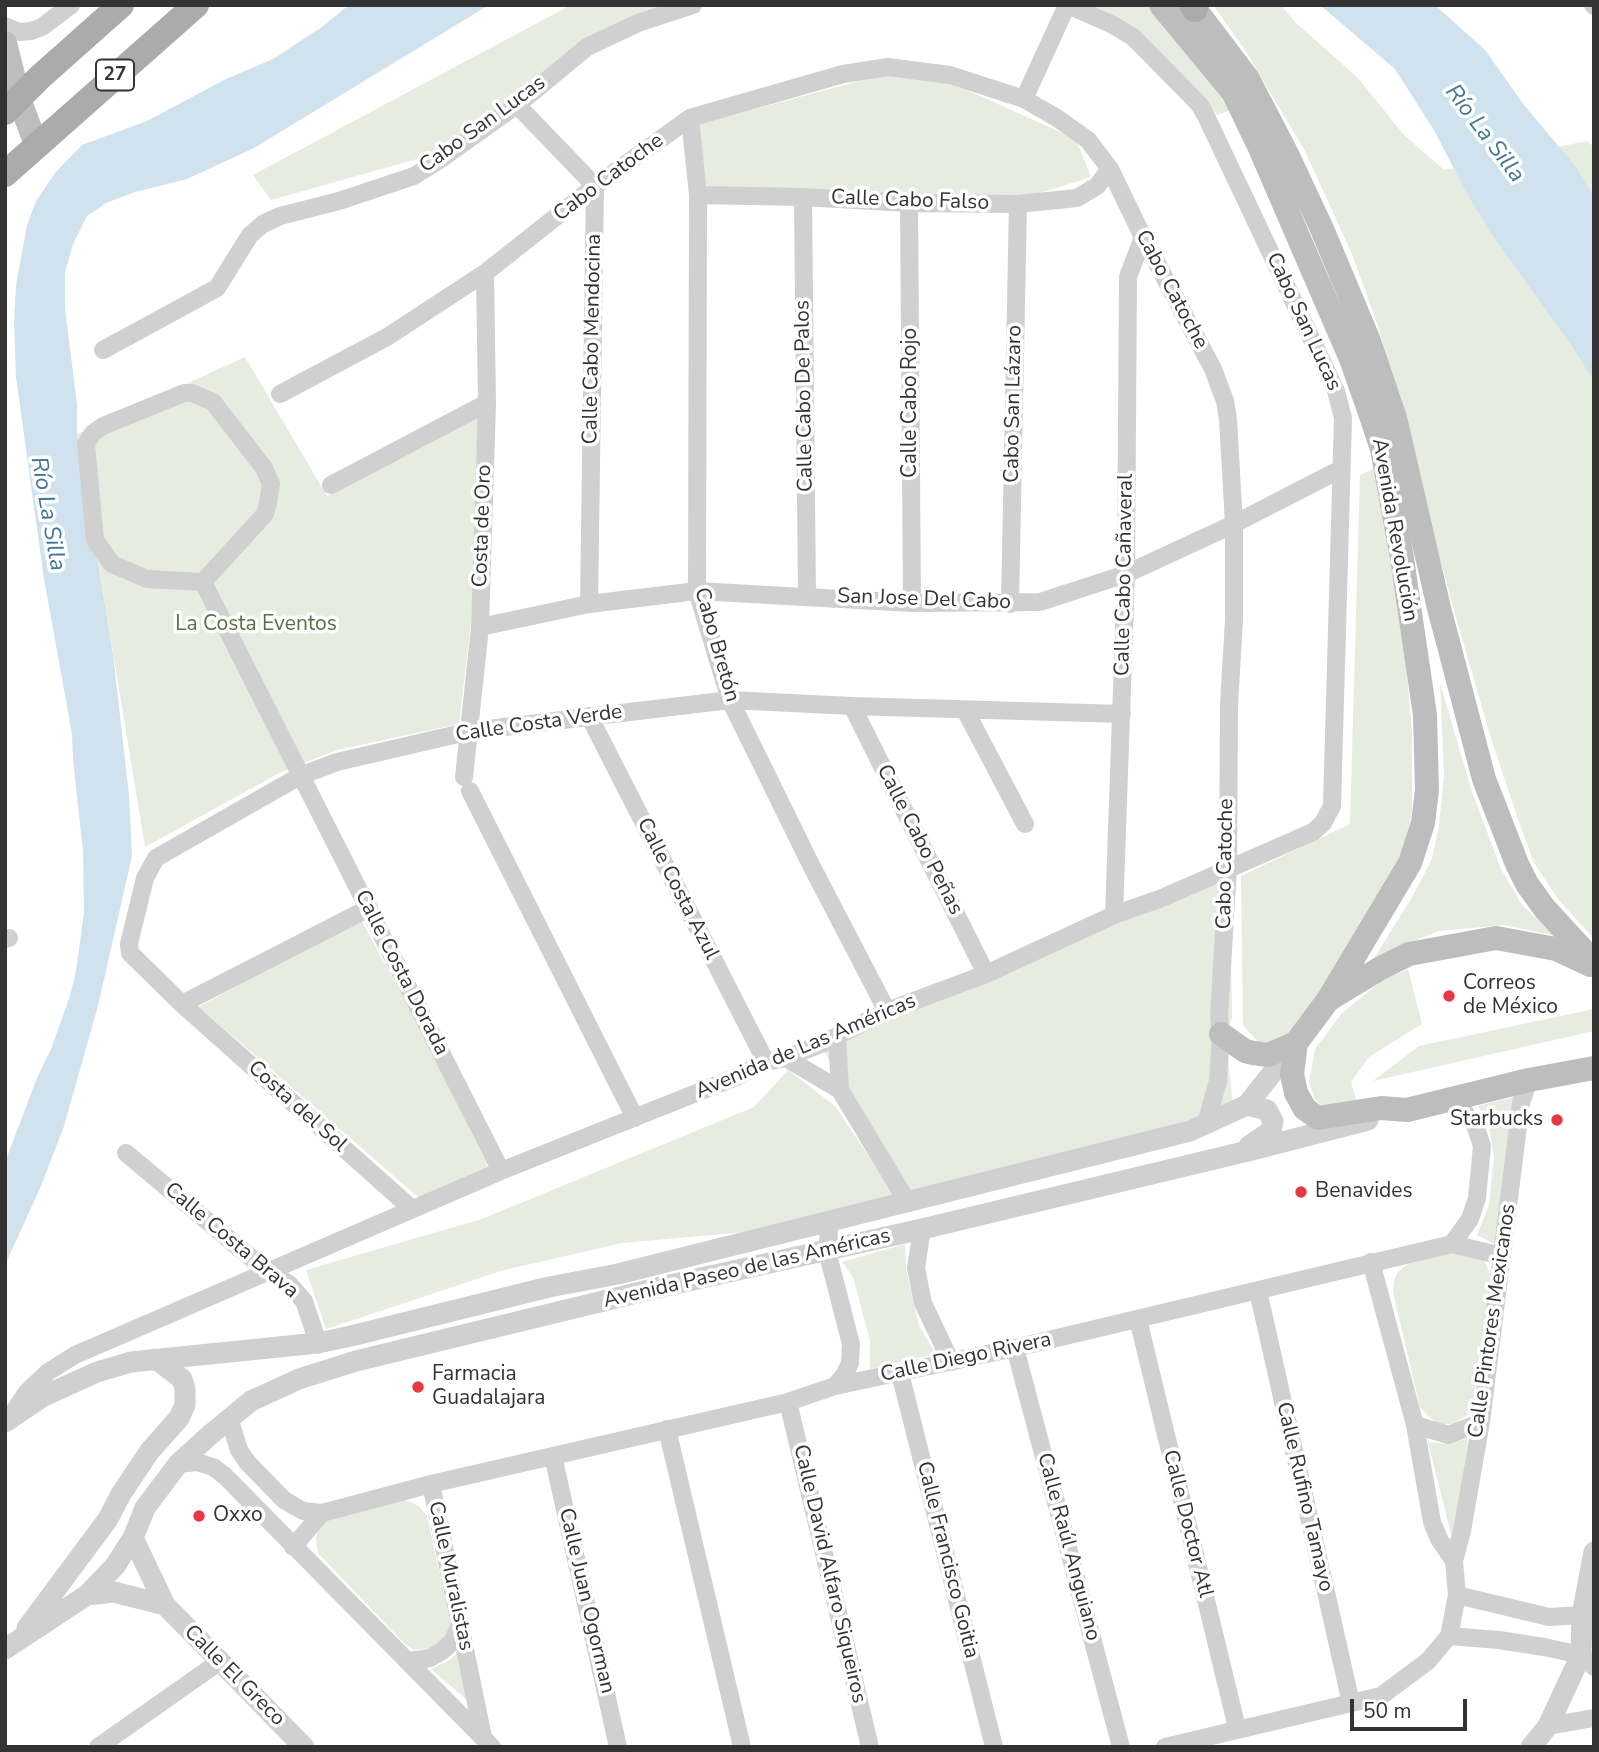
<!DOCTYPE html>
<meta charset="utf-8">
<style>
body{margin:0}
#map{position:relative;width:1599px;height:1752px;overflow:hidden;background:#fff;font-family:"Nunito Sans",sans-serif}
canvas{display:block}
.frame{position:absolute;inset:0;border:7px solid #333;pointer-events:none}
.scale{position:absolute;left:1350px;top:1699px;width:117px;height:32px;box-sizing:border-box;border:4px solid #333;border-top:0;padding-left:9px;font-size:21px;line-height:24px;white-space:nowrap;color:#333;-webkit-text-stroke:5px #fff;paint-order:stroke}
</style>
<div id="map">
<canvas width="1599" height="1752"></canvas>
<div class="frame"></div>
<div class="scale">50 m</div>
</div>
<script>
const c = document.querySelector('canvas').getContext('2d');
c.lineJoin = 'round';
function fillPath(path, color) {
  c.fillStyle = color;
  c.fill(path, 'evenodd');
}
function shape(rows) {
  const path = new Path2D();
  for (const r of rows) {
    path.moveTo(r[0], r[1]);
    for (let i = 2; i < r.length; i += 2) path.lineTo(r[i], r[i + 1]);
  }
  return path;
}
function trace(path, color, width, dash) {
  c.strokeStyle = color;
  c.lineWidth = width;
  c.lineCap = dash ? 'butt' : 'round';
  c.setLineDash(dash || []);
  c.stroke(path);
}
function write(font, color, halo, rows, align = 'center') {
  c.font = font + ' "Nunito Sans",sans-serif';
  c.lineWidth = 7;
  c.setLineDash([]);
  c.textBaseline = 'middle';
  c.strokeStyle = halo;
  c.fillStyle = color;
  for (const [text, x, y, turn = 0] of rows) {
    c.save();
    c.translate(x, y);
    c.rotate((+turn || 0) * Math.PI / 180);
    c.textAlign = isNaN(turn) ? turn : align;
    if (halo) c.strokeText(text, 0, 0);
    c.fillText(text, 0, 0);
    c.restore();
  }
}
fillPath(shape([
 [571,5,677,5,608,31,431,155,271,200,253,175],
 [1072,5,1167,5,1244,104,1218,115,1128,30],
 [1213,5,1281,5,1295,22,1358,78,1404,135,1444,170,1587,141,1594,147,1594,939,1558,899,1534,863,1518,819,1491,738,1453,607,1379,329,1352,254,1305,151,1245,50],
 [881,75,951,83,1076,139,1091,177,1024,198,703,192,700,124],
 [245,357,327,496,481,410,471,622,459,724,337,750,281,772,145,847,77,434],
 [1381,465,1400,591,1412,732,1412,811,1404,853,1335,971,1285,1041,1259,1043,1243,1025,1241,876,1350,824,1360,475],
 [1440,683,1472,792,1501,869,1522,905,1555,936,1504,925,1439,931,1406,944,1368,968,1411,899,1432,859,1439,826,1444,775],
 [1230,870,1232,1018,1225,1035,1234,1113,911,1204,821,1046],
 [360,918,430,1047,490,1171,424,1202,199,1007],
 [1408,969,1422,1024,1369,1057,1351,1082,1358,1107,1330,1112,1315,1100,1309,1082,1315,1049,1342,1013,1380,982],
 [1594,1009,1594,1031,1373,1081,1419,1046],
 [788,1070,835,1106,899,1201,801,1227,622,1243,500,1271,326,1329,306,1270,482,1219,754,1107],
 [1518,1096,1497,1245,1477,1235,1489,1205,1494,1157,1488,1119,1478,1106],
 [905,1244,906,1269,919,1326,936,1354,870,1369,870,1341,853,1277,842,1262],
 [1461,1250,1483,1259,1491,1275,1472,1409,1465,1417,1452,1424,1439,1424,1428,1416,1420,1407,1393,1292,1394,1280,1398,1272,1408,1264],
 [1468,1438,1454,1536,1452,1538,1428,1442,1450,1444],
 [405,1500,419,1506,427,1516,451,1625,448,1634,441,1642,431,1648,415,1650,406,1645,318,1553,316,1540,318,1531,326,1522,335,1515],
 [460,1651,474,1706,431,1669,450,1660]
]), '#e6ecdf');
fillPath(shape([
 [349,5,489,5,254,148,187,179,135,192,106,203,87,216,73,244,65,272,65,309,77,404,77,434,113,654,129,795,132,856,98,1006,64,1126,41,1186,5,1265,5,1162,37,1078,51,1049,70,996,76,971,84,913,83,851,73,760,72,734,44,579,16,377,14,322,16,285,27,225,36,201,55,173,82,145,147,121,226,79,273,59,322,27],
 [1320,5,1435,5,1485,50,1524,105,1576,167,1594,197,1594,381,1572,346,1493,236,1465,190,1435,132,1395,69]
]), '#cfe2ee');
trace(shape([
 [1593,5,1594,6],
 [5,26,19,32,31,31,42,27,71,5],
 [1024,99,1067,5],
 [517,105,595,186,589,604],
 [690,118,698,195,697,591,730,700,811,865,887,1011],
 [698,195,803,197,909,203,1018,204,1077,198,1097,186,1110,169],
 [803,197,807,596],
 [909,203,912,603],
 [103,350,217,288,250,235,263,224,280,216,339,201,414,176,441,159,517,105,587,47,638,23,693,5],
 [184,393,192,393,213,402,264,468,271,484,268,503,265,514,203,582,147,579,112,564,95,540,86,444,93,433,103,426,184,393],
 [280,394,387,337,485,273,595,186,690,118,843,74,888,67,950,75,1024,99,1057,118,1088,140,1110,169,1143,237,1213,369,1225,401,1228,419,1234,524,1234,620,1229,705,1228,868,1219,1016,1221,1034,1218,1081,1206,1124],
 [331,485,487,403],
 [203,582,501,1171],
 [1010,604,1018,204],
 [480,627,589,604,697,591,912,603,1040,602,1126,574,1234,524,1341,469],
 [852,706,986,974],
 [965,710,1025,824],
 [589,716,766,1062],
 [464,777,480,627,487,403,485,273],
 [470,791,635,1118],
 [1114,915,1126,574,1128,277,1143,237],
 [5,939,9,938],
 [182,1004,369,908],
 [837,1037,840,1090],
 [786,1058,840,1090,908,1203],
 [126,1153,267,1271,289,1284,304,1301,318,1343],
 [412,1209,182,1004,130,953,129,944,145,878,156,858,300,776,337,762,471,731,730,700,852,706,1122,714],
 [830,1221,827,1251,851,1344,850,1363,845,1374,835,1386],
 [922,1229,916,1268,923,1303,951,1362],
 [1452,1244,1470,1219,1477,1198,1482,1146,1475,1125,1455,1100],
 [1371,1262,1415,1425,1432,1522,1439,1539,1454,1561],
 [1258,1291,1351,1703],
 [1138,1319,1237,1728],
 [1015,1348,1121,1747],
 [900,1373,994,1747],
 [788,1402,870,1747],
 [12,1414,27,1392,48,1372,75,1355,501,1171,734,1078,766,1062,786,1058,821,1044,887,1011,986,974,1114,915,1162,898,1313,832,1323,823,1332,806,1343,418,1336,391,1205,114,1199,104,1133,37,1113,25,1068,5],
 [229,1418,239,1450,247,1462,284,1500,303,1511,322,1513,431,1484,788,1402,835,1386,1015,1348,1452,1244,1502,1256],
 [1415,1425,1449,1435,1481,1422],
 [667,1429,742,1747],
 [553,1456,618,1747],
 [178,1464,197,1462,213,1467,225,1476,492,1747],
 [431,1484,483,1737],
 [293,1547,322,1513],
 [1457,1595,1549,1617,1582,1615],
 [1449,1636,1499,1640,1544,1647,1581,1655,1594,1667],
 [409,1661,430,1658,442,1651,453,1641,460,1624],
 [1548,1726,1594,1718],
 [98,1747,219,1662],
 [1165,1747,1381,1696,1428,1661,1449,1636,1457,1595,1454,1561,1462,1531,1481,1422,1521,1103,1529,1080]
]), '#d0d0d0', 18);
trace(shape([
 [1247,1105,1267,1110,1273,1121,1271,1131,1249,1146],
 [5,1422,42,1397,97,1372,131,1362,318,1343,351,1336,549,1287,618,1274,1190,1131,1247,1105,1296,1043],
 [133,1538,165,1605,304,1747],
 [87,1595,114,1592,165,1605],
 [27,1628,108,1519,121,1494,149,1452,179,1418,185,1405,185,1389,182,1379,156,1359],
 [5,1649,87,1595,115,1566,133,1538,145,1508,178,1464,211,1434,251,1401,299,1379,356,1361,661,1287,922,1229,1252,1150,1368,1120],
 [1531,1747,1548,1726,1581,1655,1582,1615,1594,1552]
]), '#d0d0d0', 21);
trace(shape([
 [1161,5,1233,92,1259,146,1351,359,1370,413,1382,449,1402,558,1425,715,1427,790,1423,823,1410,863,1328,1000],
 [1190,5,1195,9,1248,79,1287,154,1322,229,1369,341,1395,418,1439,608,1484,779,1517,864,1527,884,1545,909,1594,962],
 [5,43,19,99,37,147],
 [1590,965,1556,949,1496,938,1409,954,1379,969,1328,1000,1296,1043,1292,1074,1296,1093,1305,1109,1318,1118,1381,1108,1407,1110,1529,1080,1594,1068],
 [1221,1034,1245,1051,1253,1053,1268,1055,1296,1043]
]), '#bdbdbd', 24);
trace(shape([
 [1192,5,1195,9],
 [5,112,40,77,121,5],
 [5,174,196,5]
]), '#ababab', 26);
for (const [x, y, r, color] of [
 [1449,996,7,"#e63946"],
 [1557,1120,7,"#e63946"],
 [1301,1192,7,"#e63946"],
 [418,1387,7,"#e63946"],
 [199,1516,7,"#e63946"]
]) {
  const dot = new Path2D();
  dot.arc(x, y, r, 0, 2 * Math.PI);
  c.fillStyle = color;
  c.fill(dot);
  trace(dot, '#fff', 2.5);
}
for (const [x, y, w] of [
 [115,75,38]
]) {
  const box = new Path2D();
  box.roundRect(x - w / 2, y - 15.5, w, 31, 5);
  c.fillStyle = '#fff';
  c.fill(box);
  trace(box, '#333', 2);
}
write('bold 19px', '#333', null, [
 ["27",115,75]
]);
write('21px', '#333', '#fff', [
 ["Cabo San Lucas",483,125,-36],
 ["Cabo Catoche",609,178,-37],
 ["Calle Cabo Falso",910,201,2],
 ["Cabo Catoche",1171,290,62],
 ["Cabo San Lucas",1303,322,65],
 ["Calle Cabo Mendocina",593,339,-89],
 ["Calle Cabo De Palos",805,396,-91],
 ["Calle Cabo Rojo",911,403,-90],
 ["Cabo San Lázaro",1014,404,-89],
 ["Costa de Oro",483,526,-88],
 ["Avenida Revolución",1394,530,80],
 ["Calle Cabo Cañaveral",1125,575,-89],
 ["San Jose Del Cabo",924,600,2],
 ["Cabo Bretón",716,645,74],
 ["Calle Costa Verde",539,724,-8],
 ["Calle Cabo Peñas",919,840,63],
 ["Cabo Catoche",1226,864,-89],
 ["Calle Costa Azul",677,889,63],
 ["Calle Costa Dorada",401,973,63],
 ["Avenida de Las Américas",806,1047,-23],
 ["Costa del Sol",297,1107,42],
 ["Calle Costa Brava",231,1241,40],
 ["Avenida Paseo de las Américas",747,1269,-13],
 ["Calle Pintores Mexicanos",1493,1321,-82],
 ["Calle Diego Rivera",966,1358,-12],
 ["Calle Rufino Tamayo",1304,1497,77],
 ["Calle Doctor Atl",1187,1524,76],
 ["Calle Raúl Anguiano",1068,1547,75],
 ["Calle Francisco Goitia",947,1560,76],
 ["Calle David Alfaro Siqueiros",829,1574,77],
 ["Calle Muralistas",450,1576,78],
 ["Calle Juan Ogorman",586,1601,77],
 ["Calle El Greco",234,1676,45]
]);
write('21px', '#56703f', '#fff', [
 ["La Costa Eventos",256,625]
]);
write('21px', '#333', '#fff', [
 ["Correos",1463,984],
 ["de México",1463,1008],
 ["Starbucks",1543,1120,"right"],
 ["Benavides",1315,1192],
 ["Farmacia",432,1375],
 ["Guadalajara",432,1399],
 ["Oxxo",213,1516]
], 'left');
write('italic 23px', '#3f7597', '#fff', [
 ["Río La Silla",1484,134,53],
 ["Río La Silla",47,514,80]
]);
</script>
